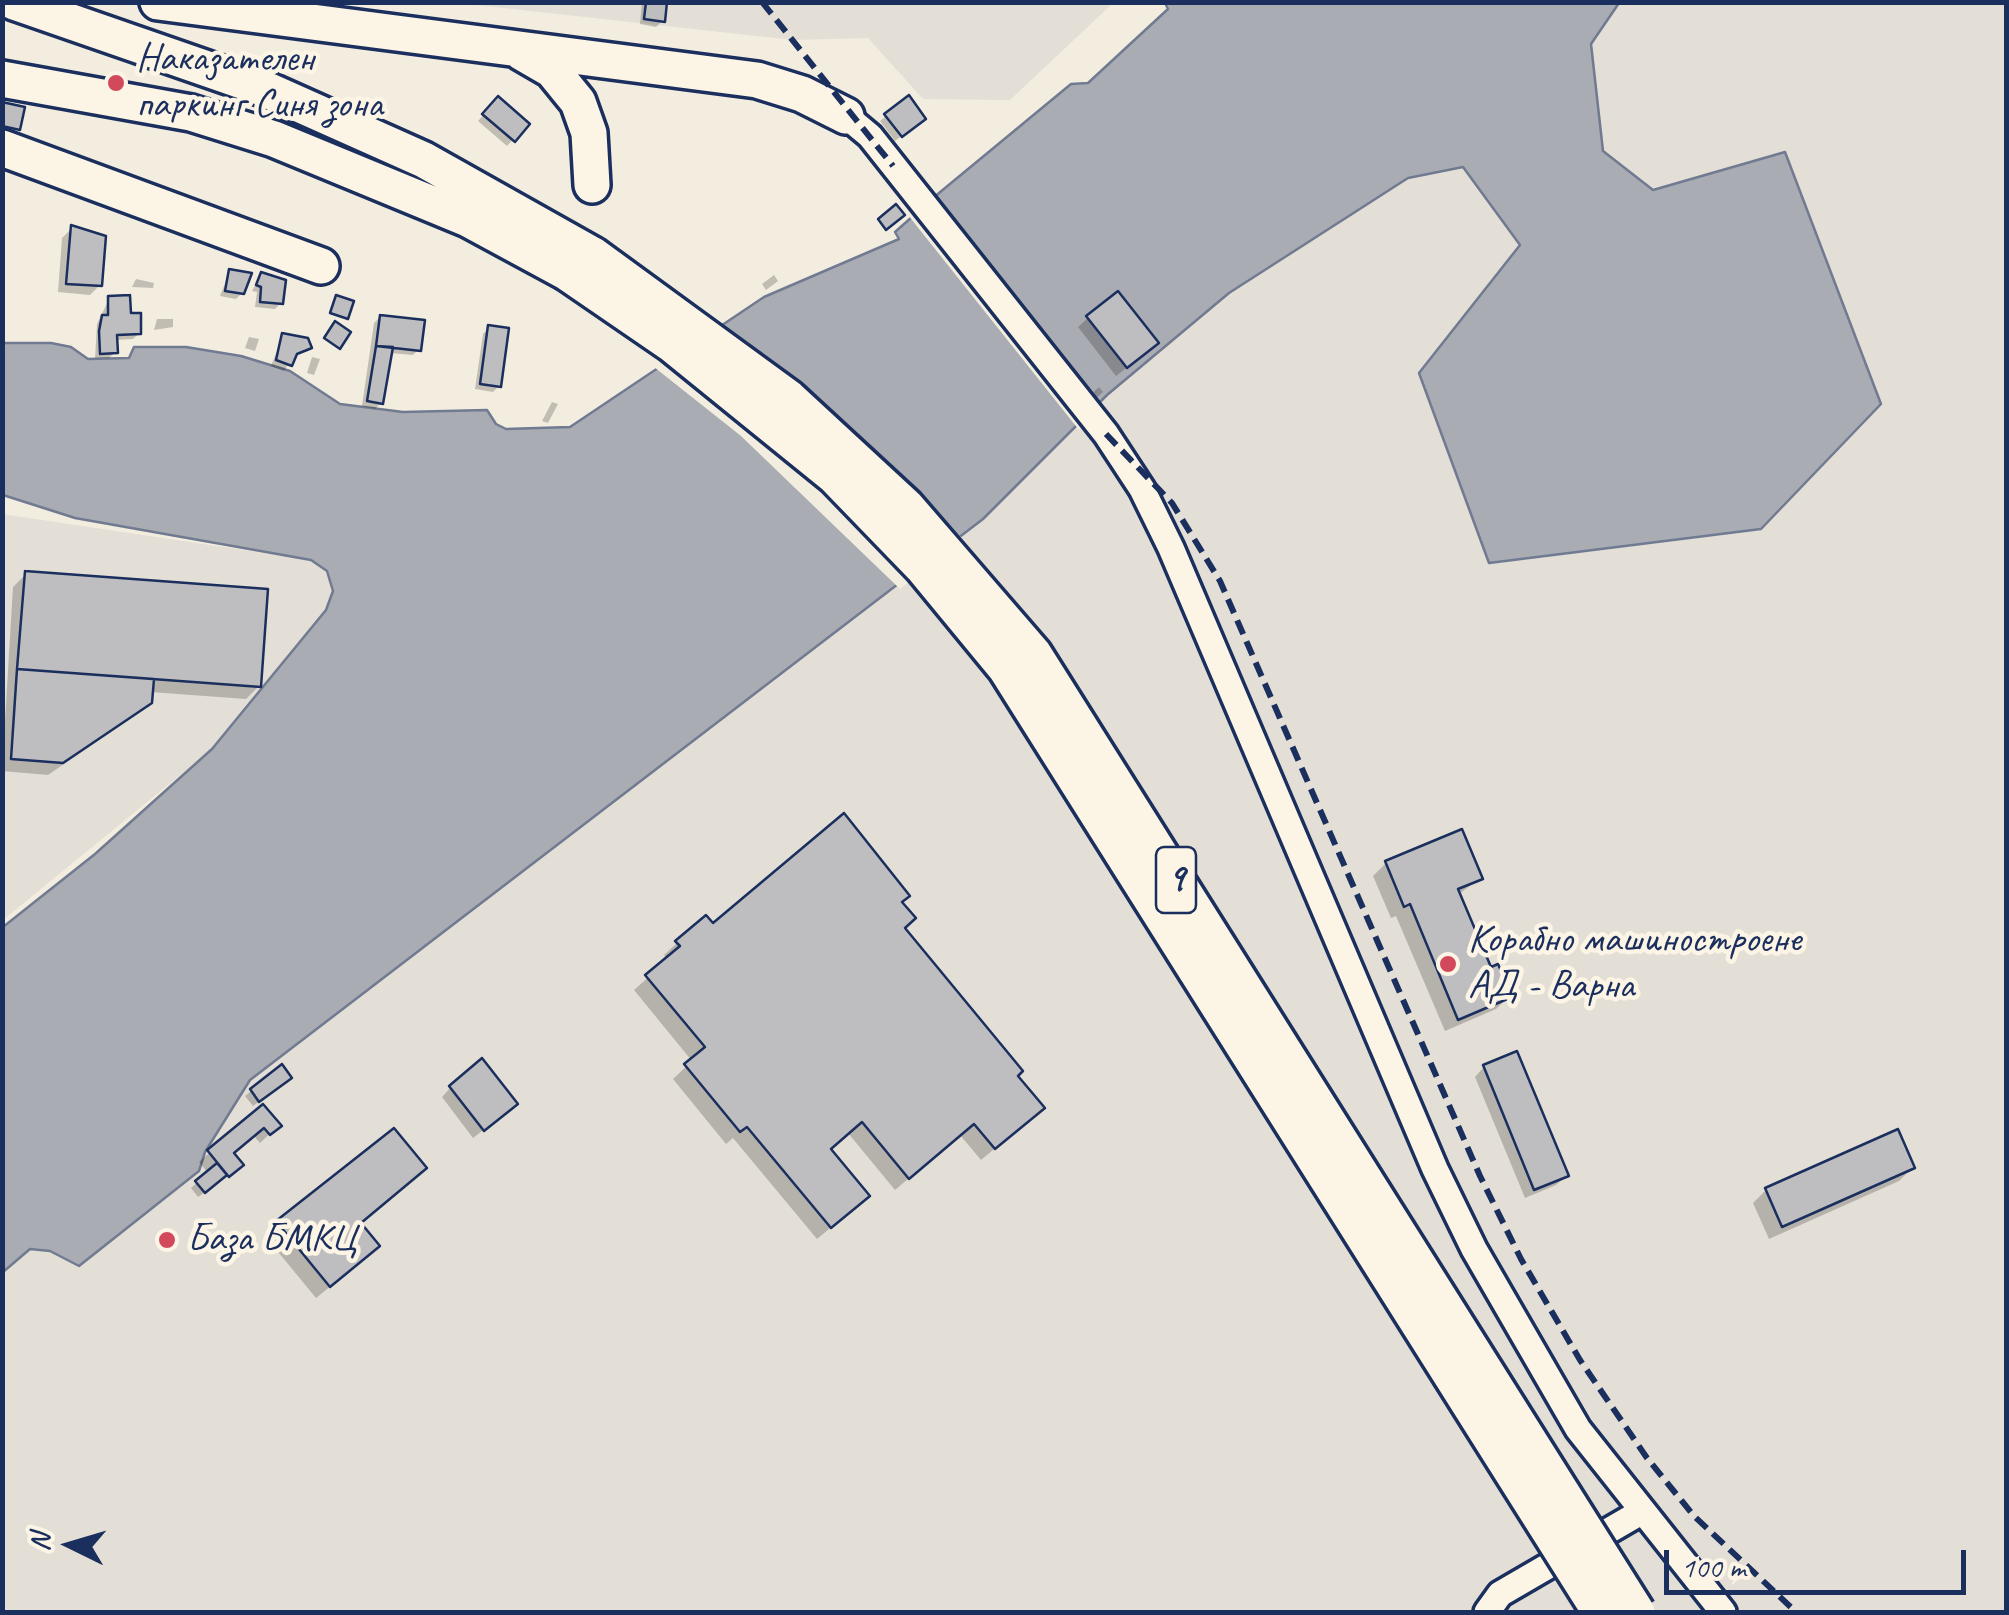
<!DOCTYPE html>
<meta charset="utf-8">
<style>
body{margin:0}
#map{position:relative;width:2009px;height:1615px;overflow:hidden;background:#f3ede0;font-family:Caveat,sans-serif}
canvas{display:block}
.frame{position:absolute;inset:0;border:5px solid #1b2f5e;pointer-events:none}
.north{position:absolute;left:20px;top:1495px;width:100px;height:100px;-webkit-text-stroke:8px #fcf5e5;paint-order:stroke;rotate:275deg;font-size:28px;font-weight:700;line-height:40px;text-align:center;color:#1b2f5e}
.north::after{content:'';display:block;margin:auto;width:35px;height:45px;background:#1b2f5e;clip-path:polygon(50% 0,100% 100%,50% 72%,0 100%)}
.scale{position:absolute;left:1664px;top:1550px;width:302px;height:45px;box-sizing:border-box;border:5px solid #1b2f5e;border-top:0;padding-left:12px;font-size:30px;line-height:35px;white-space:nowrap;color:#1b2f5e;-webkit-text-stroke:8px #fcf5e5;paint-order:stroke}
</style>
<div id="map">
<canvas width="2009" height="1615"></canvas>
<div class="frame"></div>
<div class="north">N</div>
<div class="scale">100 m</div>
</div>
<script>
const c = document.querySelector('canvas').getContext('2d');
c.lineJoin = 'round';
function fillPath(path, color) {
  c.fillStyle = color;
  c.fill(path, 'evenodd');
}
function shape(rows) {
  const path = new Path2D();
  for (const r of rows) {
    path.moveTo(r[0], r[1]);
    for (let i = 2; i < r.length; i += 2) path.lineTo(r[i], r[i + 1]);
  }
  return path;
}
function trace(path, color, width, dash) {
  c.strokeStyle = color;
  c.lineWidth = width;
  c.lineCap = dash ? 'butt' : 'round';
  c.setLineDash(dash || []);
  c.stroke(path);
}
function write(font, color, halo, rows, align = 'center') {
  c.font = font + ' Caveat,sans-serif';
  c.lineWidth = 9;
  c.setLineDash([]);
  c.textBaseline = 'middle';
  c.strokeStyle = halo;
  c.fillStyle = color;
  for (const [text, x, y, turn = 0] of rows) {
    c.save();
    c.translate(x, y);
    c.rotate((+turn || 0) * Math.PI / 180);
    c.textAlign = isNaN(turn) ? turn : align;
    if (halo) c.strokeText(text, 0, 0);
    c.fillText(text, 0, 0);
    c.restore();
  }
}
fillPath(shape([
 [458,3,1113,3,1010,100,923,99,868,38,793,40],
 [1619,3,2006,3,2006,1612,3,1612,2,1272,30,1249,50,1251,199,1171,205,1152,250,1080,983,519,1107,395,1229,293,1408,178,1463,167,1520,245,1419,373,1653,190,1603,151,1591,44],
 [2,514,311,560,327,571,333,591,326,610,212,749,3,920]
]), '#e3dfd6');
const water = shape([
 [1165,3,1619,3,1591,44,1603,151,1653,190,1785,152,1881,404,1761,529,1489,563,1419,373,1520,245,1463,167,1408,178,1229,293,1107,395,983,519,250,1080,205,1152,199,1171,79,1266,50,1251,30,1249,3,1272,3,927,95,854,212,749,326,610,333,591,327,571,311,560,75,518,3,495,3,343,51,343,71,347,88,359,129,358,134,347,186,347,241,356,290,371,340,404,403,412,487,410,496,424,506,429,570,427,764,297,899,239,895,232,939,193,1071,84,1088,83,1168,9,1165,3]
]);
fillPath(water, '#a9acb3');
trace(water, '#707a91', 2.5);
fillPath(shape([
 [933,192,1102,406,1079,430,908,215],
 [716,325,798,383,964,540,900,589,741,436,654,367]
]), '#f3ede0');
fillPath(shape([
 [642,2,664,2,662,21,656,27,640,24],
 [498,100,527,125,507,146,478,121],
 [2,104,18,128,12,134,2,132],
 [886,116,917,124,895,141,880,121],
 [72,228,100,285,90,295,58,292,62,238],
 [230,271,242,293,236,299,220,296],
 [261,274,281,303,275,309,255,307,257,292,252,291],
 [774,275,778,281,766,290,762,284],
 [136,279,154,283,153,288,132,287],
 [109,299,128,316,139,333,133,339,115,340,115,352,109,358,95,358,97,324],
 [380,317,418,350,413,355,389,353,381,403,375,409,362,406,374,323],
 [1088,318,1147,352,1116,376,1078,327],
 [157,319,173,319,173,327,154,330],
 [489,328,499,386,493,392,475,389,483,334],
 [283,336,309,348,293,357,284,371,271,366],
 [249,337,259,339,255,351,245,348],
 [312,357,320,359,314,375,307,373],
 [1099,387,1103,392,1094,400,1090,395],
 [552,402,558,404,548,423,542,421],
 [26,574,259,686,246,699,150,692,149,702,135,715,48,775,2,771,13,587],
 [1386,863,1480,878,1458,895,1489,971,1509,996,1496,1009,1445,1031,1396,916,1391,918,1373,876],
 [899,903,902,928,1015,1076,1029,1120,981,1160,960,1135,895,1190,848,1133,828,1150,853,1209,817,1239,733,1138,726,1144,673,1079,692,1061,634,990,668,960,664,955,677,943,713,926],
 [1484,1067,1566,1176,1556,1185,1525,1198,1475,1077],
 [281,1068,283,1084,253,1106,245,1096],
 [451,1087,505,1113,473,1138,442,1097],
 [262,1107,278,1126,260,1143,254,1136,232,1154,231,1174,198,1197,191,1188,208,1173,199,1162],
 [1912,1168,1899,1181,1769,1239,1753,1203,1766,1190],
 [278,1223,359,1224,364,1259,316,1298,265,1236]
]), '#0003');
const building = shape([
 [646,2,667,2,665,22,644,19,646,2],
 [909,95,926,119,902,137,884,114,909,95],
 [498,96,530,124,515,142,482,114,498,96],
 [2,102,25,107,20,130,2,126,2,102],
 [896,204,905,215,886,230,878,219,896,204],
 [71,225,106,236,102,286,66,284,71,225],
 [229,269,252,273,244,294,225,291,229,269],
 [261,272,286,280,283,304,260,302,261,287,256,285,261,272],
 [1118,291,1159,343,1127,368,1086,316,1118,291],
 [130,295,131,313,141,313,141,334,117,335,118,353,100,354,99,331,102,315,108,315,108,296,130,295],
 [336,295,354,301,348,319,330,313,336,295],
 [380,315,425,320,421,351,376,346,380,315],
 [335,321,351,332,340,349,324,338,335,321],
 [488,325,509,328,501,387,480,384,488,325],
 [282,333,308,338,312,348,297,354,292,366,276,360,282,333],
 [376,346,393,347,383,404,367,401,376,346],
 [25,571,268,589,261,687,17,669,25,571],
 [17,669,154,679,152,703,63,763,11,759,17,669],
 [844,813,910,896,902,902,916,918,905,928,1023,1071,1018,1076,1045,1108,995,1149,974,1124,909,1179,862,1122,831,1149,870,1196,831,1228,747,1127,740,1132,684,1064,705,1047,645,975,680,946,675,941,706,915,713,923,844,813],
 [1462,829,1483,879,1458,889,1491,967,1498,964,1512,997,1458,1020,1410,904,1404,907,1385,861,1462,829],
 [1517,1051,1569,1176,1534,1190,1483,1065,1517,1051],
 [482,1058,518,1104,484,1131,449,1086,482,1058],
 [282,1064,292,1078,259,1102,250,1089,282,1064],
 [263,1104,282,1126,270,1135,264,1128,234,1153,244,1165,229,1177,207,1150,263,1104],
 [394,1128,427,1168,361,1223,380,1246,330,1287,276,1221,394,1128],
 [1898,1129,1915,1168,1782,1227,1765,1188,1898,1129],
 [217,1163,227,1175,205,1193,195,1181,217,1163]
]);
fillPath(building, '#bebec0');
trace(building, '#1b2f5e', 2.5);
const minor = shape([
 [846,116,870,136,1106,434,1142,489,1171,548,1435,1169,1474,1249,1578,1429,1723,1612],
 [1487,1612,1500,1594,1641,1512]
]);
const highway = shape([
 [14,2,265,89,424,160,593,255],
 [158,2,757,80,802,94,846,116],
 [521,52,552,70,578,102,589,133,592,185],
 [2,79,191,113,274,139,468,219,566,272],
 [2,148,321,266]
]);
trace(minor, '#1b2f5e', 32);
trace(highway, '#1b2f5e', 42);
trace(minor, '#fcf5e5', 25);
trace(highway, '#fcf5e5', 35);
trace(shape([
 [762,2,893,166],
 [1106,434,1172,503,1220,581,1480,1176,1521,1259,1580,1360,1647,1458,1694,1516,1796,1612]
]), '#1b2f5e', 6, [15, 8]);
const highwayBridge = shape([
 [593,255,789,398,906,506,1034,654,1637,1612],
 [566,272,671,344,835,477,922,567,1006,669,1600,1612]
]);
trace(highwayBridge, '#1b2f5e', 42, []);
trace(highwayBridge, '#fcf5e5', 35);
for (const [x, y, r, color] of [
 [116,83,10,"#d1495b"],
 [1448,964,10,"#d1495b"],
 [167,1240,10,"#d1495b"]
]) {
  const dot = new Path2D();
  dot.arc(x, y, r, 0, 2 * Math.PI);
  c.fillStyle = color;
  c.fill(dot);
  trace(dot, '#fcf5e5', 4);
}
for (const [x, y, w] of [
 [1176,880,40]
]) {
  const box = new Path2D();
  box.roundRect(x - w / 2, y - 33, w, 66, 8);
  c.fillStyle = '#fcf5e5';
  c.fill(box);
  trace(box, '#1b2f5e', 2.5);
}
write('bold 38px', '#1b2f5e', null, [
 ["9",1176,880]
]);
write('40px', '#1b2f5e', '#fcf5e5', [
 ["Наказателен",136,60],
 ["паркинг Синя зона",136,106],
 ["Корабно машиностроене",1468,941],
 ["АД - Варна",1468,987],
 ["База БМКЦ",187,1240]
], 'left');
</script>
